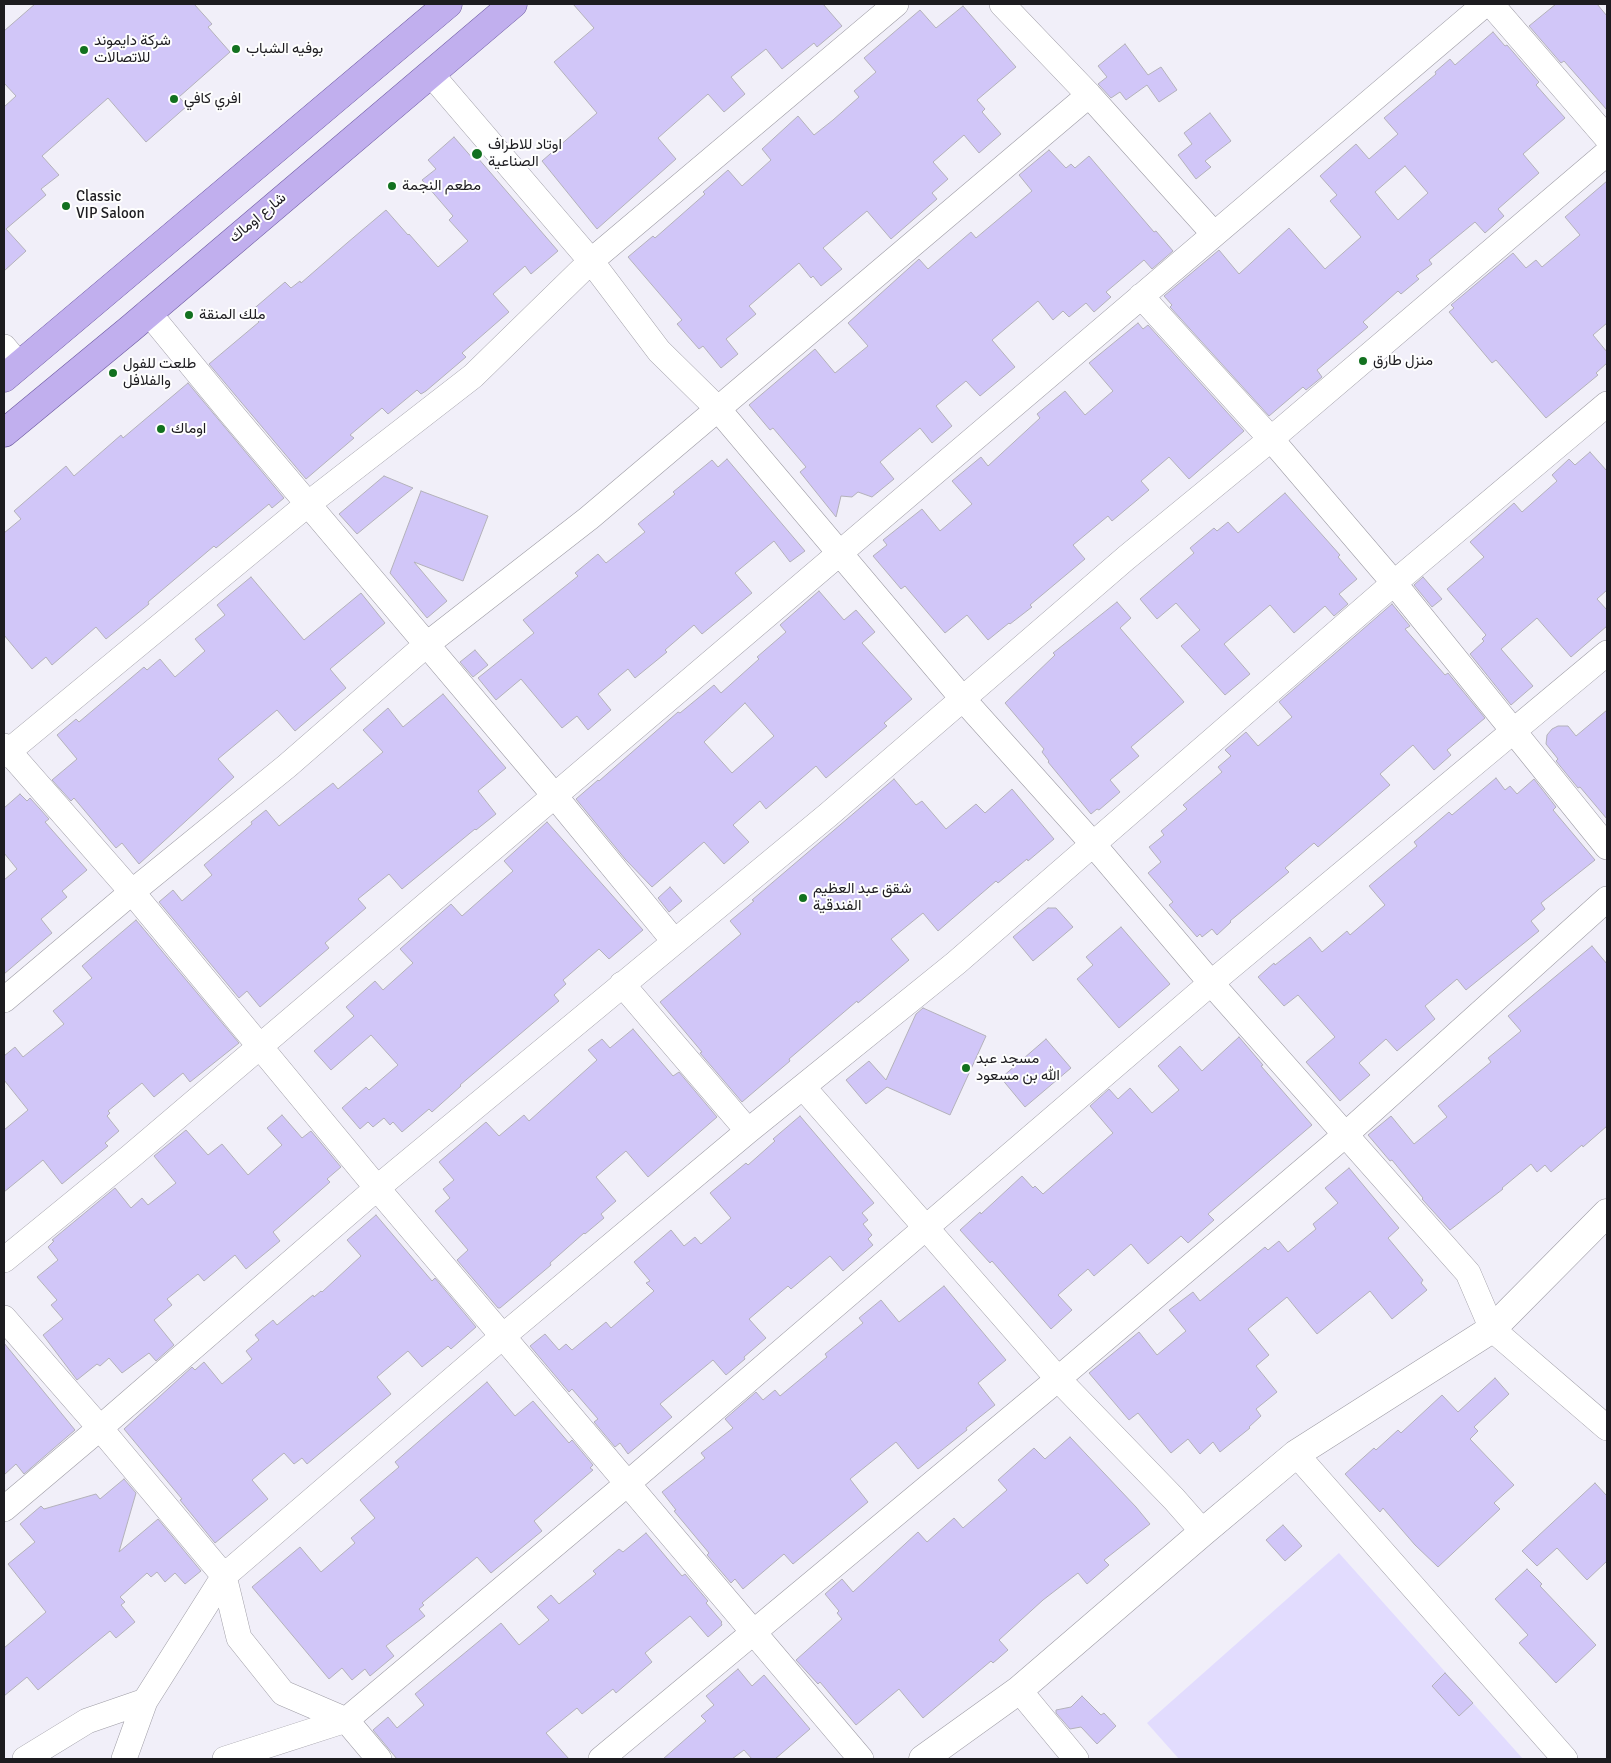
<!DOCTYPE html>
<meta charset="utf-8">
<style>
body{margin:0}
#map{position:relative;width:1611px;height:1763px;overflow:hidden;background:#f1eff9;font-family:Signika,sans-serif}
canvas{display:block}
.frame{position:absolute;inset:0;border:5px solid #1d1c20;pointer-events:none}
</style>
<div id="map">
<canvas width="1611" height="1763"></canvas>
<div class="frame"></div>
</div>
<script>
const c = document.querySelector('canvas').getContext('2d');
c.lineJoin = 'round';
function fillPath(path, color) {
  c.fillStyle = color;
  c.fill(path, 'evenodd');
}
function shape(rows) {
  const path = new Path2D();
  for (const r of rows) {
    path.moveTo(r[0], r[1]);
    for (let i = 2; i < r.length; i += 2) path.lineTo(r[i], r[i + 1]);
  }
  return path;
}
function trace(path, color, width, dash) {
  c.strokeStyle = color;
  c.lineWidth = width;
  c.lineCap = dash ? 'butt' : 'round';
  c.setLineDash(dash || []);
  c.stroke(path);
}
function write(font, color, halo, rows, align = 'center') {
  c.font = font + ' Signika,Vazirmatn,sans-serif';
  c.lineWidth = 4;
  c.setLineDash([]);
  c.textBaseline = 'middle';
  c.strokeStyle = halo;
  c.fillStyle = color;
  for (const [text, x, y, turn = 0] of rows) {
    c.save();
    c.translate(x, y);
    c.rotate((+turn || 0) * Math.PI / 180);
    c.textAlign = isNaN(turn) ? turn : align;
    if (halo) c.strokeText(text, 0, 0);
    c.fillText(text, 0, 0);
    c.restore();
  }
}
fillPath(shape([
 [1339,1553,1523,1759,1179,1759,1147,1723]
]), '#e2dcfe');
const building = shape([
 [35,4,194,4,212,24,208,27,230,52,179,97,187,106,146,142,108,98,42,156,59,175,41,189,46,195,6,229,26,251,4,271,4,107,16,96,4,83,4,31,35,4],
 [573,4,823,4,842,26,817,47,814,43,782,69,766,49,731,77,745,94,724,112,708,94,658,138,676,159,597,229,542,161,597,113,554,62,594,28,573,4],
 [1556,4,1597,4,1607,16,1607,110,1564,61,1561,63,1529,26,1556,4],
 [963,6,1016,67,977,100,985,109,982,112,1001,134,979,153,964,135,933,162,948,179,932,193,937,199,891,239,867,211,823,248,842,269,821,286,813,276,811,278,799,263,749,306,756,314,726,339,738,354,721,368,703,346,699,349,677,324,682,320,628,257,653,236,655,238,705,194,703,192,728,170,742,186,771,160,762,149,798,116,814,135,833,120,859,97,854,91,876,72,864,58,920,10,936,28,963,6],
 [1493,32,1505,46,1507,45,1539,82,1536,85,1565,118,1523,154,1539,173,1498,209,1504,216,1485,233,1475,222,1429,260,1432,264,1416,276,1419,279,1401,294,1398,291,1363,322,1368,327,1317,370,1322,377,1306,390,1303,387,1269,416,1170,307,1172,305,1164,296,1219,250,1239,274,1289,228,1325,269,1361,237,1330,201,1337,195,1320,176,1356,144,1369,159,1398,134,1384,118,1436,74,1435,72,1450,59,1455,65,1493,32],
 [1405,166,1428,193,1398,220,1375,192,1405,166],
 [1125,44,1148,75,1161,67,1177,90,1159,102,1147,85,1126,100,1120,92,1111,98,1098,84,1107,77,1098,66,1125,44],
 [1210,113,1231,141,1205,161,1211,167,1196,179,1178,155,1192,144,1184,133,1210,113],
 [454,137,474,160,477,157,558,251,531,274,525,266,493,294,509,312,462,353,466,357,426,391,421,394,417,390,388,414,382,408,350,435,354,438,306,479,209,364,259,322,250,312,285,282,291,288,300,281,301,283,347,243,386,210,408,235,409,234,438,267,468,241,449,220,453,216,422,180,436,169,428,160,454,137],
 [1049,150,1066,168,1071,164,1075,168,1089,156,1154,232,1156,231,1173,251,1152,269,1144,260,1106,292,1111,297,1094,312,1086,303,1069,317,1063,311,1053,320,1038,301,992,340,1015,367,980,396,966,381,936,406,952,426,932,443,920,428,880,462,894,479,872,497,858,492,852,497,841,496,836,517,800,472,806,467,773,428,770,430,749,405,815,349,835,373,868,346,848,323,919,259,928,269,971,232,976,238,1032,191,1019,175,1049,150],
 [1607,181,1607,323,1593,335,1607,352,1607,363,1596,373,1598,375,1546,418,1496,360,1492,363,1449,312,1454,308,1451,305,1513,253,1526,268,1536,260,1542,267,1580,235,1565,217,1607,181],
 [1138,323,1143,329,1148,325,1244,431,1189,479,1169,457,1141,481,1149,490,1112,521,1108,516,1073,545,1085,559,1030,605,1032,607,1010,624,1009,623,988,640,967,615,945,633,905,586,901,589,873,556,887,545,883,540,922,509,940,531,972,504,952,481,981,457,988,466,1040,418,1037,414,1065,391,1085,415,1113,391,1089,363,1138,323],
 [188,383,284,498,272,508,269,504,216,548,214,546,148,602,149,604,106,639,96,627,52,665,46,657,32,669,4,635,4,533,21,519,14,511,66,466,74,476,121,435,123,438,188,383],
 [1590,452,1607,471,1607,590,1597,599,1607,610,1607,626,1571,657,1537,618,1501,649,1533,686,1511,705,1470,654,1484,641,1482,639,1486,635,1447,589,1484,557,1470,542,1514,503,1522,512,1557,481,1552,475,1569,459,1575,465,1590,452],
 [727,459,805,551,790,562,774,541,735,573,752,593,702,634,694,625,665,650,667,652,635,678,628,669,598,694,611,710,588,730,577,716,562,728,521,679,496,700,478,678,534,633,523,620,578,576,575,573,598,554,606,563,645,532,638,524,675,494,673,492,712,460,718,467,727,459],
 [384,476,413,488,357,534,339,514,384,476],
 [421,491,488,516,463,581,414,562,447,601,427,618,390,573,421,491],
 [1285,493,1340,555,1338,557,1357,579,1339,594,1348,604,1334,616,1325,606,1294,633,1270,605,1224,644,1250,674,1225,695,1181,646,1200,630,1176,603,1157,619,1140,599,1194,553,1190,548,1214,528,1217,531,1228,522,1238,533,1285,493],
 [251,577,304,640,361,593,385,623,330,669,346,688,295,731,277,710,218,759,234,777,139,864,122,843,116,848,74,798,71,801,52,780,77,759,57,735,76,719,79,722,144,667,147,670,160,659,175,677,205,651,195,639,225,615,217,605,251,577],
 [1423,577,1442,599,1432,607,1414,585,1423,577],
 [819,591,844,620,856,610,875,632,862,643,912,699,884,723,887,726,826,778,816,766,766,809,760,801,733,825,749,842,724,864,704,842,652,887,625,859,576,799,598,780,599,781,678,712,680,713,714,685,721,693,759,659,757,657,786,632,780,625,819,591],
 [745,703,774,736,732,773,704,742,745,703],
 [1117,602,1131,618,1120,628,1184,702,1131,747,1139,756,1110,780,1120,792,1099,810,1097,809,1091,814,1048,762,1049,761,1042,752,1044,749,1005,703,1055,655,1053,653,1117,602],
 [1392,604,1410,626,1405,629,1445,675,1448,673,1485,718,1447,750,1451,755,1434,770,1413,745,1380,774,1390,785,1318,847,1314,843,1285,868,1289,872,1230,921,1231,922,1217,935,1212,929,1202,937,1200,934,1197,937,1169,905,1173,902,1148,873,1161,862,1149,847,1164,835,1161,831,1187,809,1183,805,1222,772,1218,767,1231,756,1225,750,1246,732,1258,746,1292,717,1279,702,1392,604],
 [475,650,488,665,473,677,460,662,475,650],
 [443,694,506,768,478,791,496,814,476,830,475,829,402,889,389,874,358,899,366,908,325,943,329,948,260,1007,247,991,239,998,159,902,173,890,182,901,212,875,204,865,252,824,251,822,266,810,279,826,333,783,338,789,383,752,363,730,388,708,403,727,443,694],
 [1607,710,1607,819,1580,787,1578,788,1556,761,1558,759,1546,744,1547,735,1552,729,1558,726,1568,726,1576,736,1607,710],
 [1496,778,1505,790,1510,786,1517,794,1534,779,1556,807,1553,810,1595,860,1541,903,1545,909,1531,921,1539,931,1466,990,1457,979,1425,1006,1435,1019,1397,1051,1386,1039,1359,1063,1370,1075,1340,1101,1306,1062,1335,1037,1298,995,1284,1006,1258,977,1274,963,1275,965,1310,937,1322,952,1347,931,1350,935,1385,905,1369,886,1417,846,1414,842,1449,812,1452,815,1496,778],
 [894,779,916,805,922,801,946,829,976,804,985,813,1012,789,1054,839,1028,861,1027,859,998,883,996,881,938,931,923,913,891,939,909,960,858,1003,857,1001,789,1059,790,1061,742,1102,700,1053,702,1052,660,1002,741,934,730,921,754,901,752,900,894,779],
 [20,794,27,801,30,798,49,819,45,822,87,870,62,891,67,897,41,919,52,933,4,974,4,880,17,869,4,853,4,808,20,794],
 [547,822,643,930,609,959,599,949,563,980,566,984,554,995,559,1001,460,1085,461,1086,432,1112,429,1109,402,1132,393,1122,390,1125,384,1118,373,1127,368,1122,360,1129,342,1108,366,1087,369,1090,398,1065,371,1035,331,1070,314,1051,354,1016,346,1007,375,981,383,990,413,963,400,949,451,904,462,916,513,871,504,861,547,822],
 [670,887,682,901,669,912,658,898,670,887],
 [1048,908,1056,908,1073,927,1033,961,1013,937,1048,908],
 [136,920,239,1043,190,1082,183,1073,154,1097,142,1083,108,1111,110,1113,107,1116,119,1131,105,1143,108,1146,62,1184,43,1160,4,1192,4,1130,28,1110,4,1080,4,1056,15,1047,23,1057,64,1024,53,1011,92,978,82,966,136,920],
 [1121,927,1170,984,1119,1028,1077,979,1093,965,1086,957,1121,927],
 [1592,946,1607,964,1607,1126,1583,1147,1582,1145,1551,1172,1545,1165,1537,1172,1531,1164,1502,1188,1503,1189,1450,1230,1422,1199,1423,1198,1392,1160,1390,1161,1368,1135,1391,1116,1414,1144,1447,1117,1438,1106,1491,1062,1488,1058,1521,1031,1508,1016,1592,946],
 [923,1008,986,1036,950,1115,887,1087,866,1104,846,1080,869,1061,886,1080,916,1014,923,1008],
 [633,1029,673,1076,679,1072,717,1117,648,1177,626,1151,596,1177,616,1201,601,1214,604,1218,585,1234,584,1233,550,1263,551,1265,500,1308,498,1308,457,1260,468,1250,435,1211,450,1198,443,1189,454,1180,439,1162,486,1122,499,1136,524,1115,529,1121,597,1060,588,1050,602,1039,610,1048,633,1029],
 [1239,1037,1263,1065,1261,1066,1312,1125,1208,1214,1214,1220,1188,1243,1181,1236,1148,1264,1131,1244,1094,1276,1088,1269,1058,1295,1072,1310,1051,1329,992,1261,990,1263,960,1230,980,1212,981,1214,1022,1176,1033,1188,1035,1186,1043,1194,1113,1133,1090,1106,1109,1089,1118,1099,1130,1088,1152,1113,1179,1090,1158,1066,1180,1046,1202,1071,1239,1037],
 [1046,1039,1071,1068,1025,1107,1001,1078,1046,1039],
 [282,1115,302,1138,311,1131,341,1167,327,1179,330,1182,273,1232,280,1241,246,1269,235,1255,204,1281,198,1274,167,1299,172,1305,154,1320,174,1345,156,1361,149,1353,122,1373,109,1358,100,1366,97,1364,77,1380,43,1335,63,1319,51,1305,57,1300,37,1277,58,1260,48,1247,54,1241,52,1240,115,1188,131,1208,142,1198,148,1205,176,1183,154,1156,186,1130,208,1155,222,1144,248,1175,282,1145,267,1128,282,1115],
 [800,1116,874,1203,862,1213,868,1220,863,1224,872,1235,868,1239,873,1245,843,1271,830,1256,791,1289,788,1286,749,1319,766,1338,744,1357,745,1359,726,1375,713,1360,660,1404,672,1417,628,1454,620,1443,615,1447,594,1422,598,1419,572,1389,569,1392,530,1346,545,1334,559,1350,566,1344,572,1350,606,1322,611,1328,654,1291,646,1283,650,1281,634,1262,671,1230,684,1246,695,1237,701,1244,731,1218,710,1193,746,1163,748,1165,775,1141,773,1139,800,1116],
 [1349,1168,1399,1228,1388,1238,1423,1280,1421,1283,1427,1290,1392,1319,1370,1291,1317,1334,1287,1297,1248,1329,1269,1355,1256,1366,1277,1392,1256,1409,1261,1416,1249,1427,1250,1428,1220,1452,1213,1442,1200,1454,1188,1439,1171,1453,1138,1413,1129,1420,1089,1373,1139,1332,1157,1355,1186,1331,1169,1310,1193,1292,1200,1301,1265,1247,1268,1250,1279,1241,1288,1252,1316,1229,1313,1224,1338,1203,1325,1188,1349,1168],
 [376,1215,432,1281,435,1278,476,1327,451,1349,448,1346,422,1367,408,1351,377,1377,391,1394,307,1464,302,1458,294,1464,284,1453,252,1480,268,1499,215,1543,180,1500,182,1499,124,1429,192,1367,195,1370,204,1362,222,1384,252,1359,246,1351,259,1340,255,1335,273,1320,277,1325,313,1295,314,1297,321,1291,322,1292,361,1256,347,1240,376,1215],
 [944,1286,1006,1360,978,1383,995,1405,966,1428,967,1430,918,1469,896,1442,850,1479,868,1502,793,1564,784,1554,743,1589,735,1579,731,1583,707,1555,709,1553,674,1511,676,1510,662,1492,705,1458,701,1453,733,1428,725,1419,756,1392,763,1400,775,1390,780,1396,827,1357,825,1354,863,1323,859,1318,881,1300,899,1322,944,1286],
 [4,1343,75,1430,24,1474,16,1464,4,1475,4,1343],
 [1495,1378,1509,1394,1474,1427,1478,1431,1470,1439,1514,1485,1494,1503,1500,1509,1438,1567,1415,1545,1383,1508,1380,1512,1345,1474,1374,1448,1376,1450,1398,1430,1401,1433,1442,1395,1458,1412,1495,1378],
 [487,1382,515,1416,533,1401,569,1443,572,1440,593,1465,590,1468,593,1470,534,1521,542,1531,491,1573,477,1557,422,1603,424,1605,419,1609,425,1616,386,1646,394,1656,370,1676,365,1669,352,1680,342,1668,329,1679,252,1587,300,1547,321,1572,355,1543,351,1538,375,1518,360,1500,399,1467,395,1462,487,1382],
 [1070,1437,1136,1507,1150,1524,1104,1560,1109,1565,1087,1584,1078,1573,1043,1600,999,1640,1008,1650,993,1663,991,1661,923,1718,899,1689,856,1725,820,1682,818,1684,796,1660,842,1619,837,1613,839,1611,825,1594,842,1579,853,1592,918,1532,927,1542,954,1518,963,1528,1007,1490,998,1480,1034,1448,1045,1459,1070,1437],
 [124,1479,136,1493,119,1552,158,1519,201,1571,185,1584,175,1573,165,1582,157,1572,151,1577,147,1573,120,1597,125,1602,121,1605,135,1622,116,1638,110,1631,38,1690,27,1677,4,1696,4,1648,46,1612,8,1564,35,1542,20,1524,41,1506,44,1509,96,1494,100,1499,124,1479],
 [1595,1483,1607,1496,1607,1561,1587,1580,1557,1548,1537,1566,1522,1551,1595,1483],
 [1283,1525,1302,1546,1285,1561,1266,1540,1283,1525],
 [646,1533,682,1576,685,1574,708,1601,706,1603,722,1622,721,1623,722,1625,708,1637,690,1616,645,1653,652,1662,616,1693,613,1689,582,1714,577,1708,546,1733,569,1759,397,1759,373,1730,388,1717,397,1728,424,1705,415,1694,501,1623,519,1645,549,1620,537,1607,551,1595,559,1604,596,1574,593,1571,619,1549,623,1552,646,1533],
 [1527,1569,1542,1584,1540,1586,1596,1645,1556,1683,1519,1643,1528,1635,1495,1599,1527,1569],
 [738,1669,752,1686,764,1675,810,1729,775,1759,752,1759,744,1750,732,1759,663,1759,706,1721,701,1716,714,1705,706,1696,738,1669],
 [1445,1673,1473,1703,1459,1716,1432,1686,1445,1673],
 [1082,1696,1101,1715,1104,1713,1116,1726,1097,1744,1081,1727,1070,1729,1056,1713,1056,1710,1071,1707,1082,1696]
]);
fillPath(building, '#d1c6f8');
trace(building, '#b3b1ba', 1);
const street = shape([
 [1002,4,1089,95,1214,234],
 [1491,4,1607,138],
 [431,74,591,261,659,351,718,409,962,698,1093,844,1211,983,1468,1273,1492,1329,1607,1428],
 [1141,296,1271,439,1394,583,1607,847],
 [148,312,231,413,554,795,674,941],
 [4,347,19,365],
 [4,746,132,892,377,1188,861,1759],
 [4,755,308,504,473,376,591,261,896,4],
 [622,984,748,1131],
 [4,1000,132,892,287,766,426,645,589,518,1089,95],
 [803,1087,1058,1379,1174,1499,1203,1532],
 [4,1260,130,1157,1485,4],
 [4,1318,100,1428,224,1576,239,1638,283,1693,346,1720,379,1759],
 [1296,1454,1565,1759],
 [4,1509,100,1428,377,1188,828,815,1126,558,1271,439,1607,153],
 [1019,1690,1076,1759],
 [25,1759,87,1721,145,1701,224,1576,502,1337,748,1131,956,963,1394,583,1607,404],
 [124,1759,145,1701],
 [225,1759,346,1720,627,1484,1211,983,1607,653],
 [601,1759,1058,1379,1345,1135,1607,899]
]);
const secondary = shape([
 [923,1759,1019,1690,1203,1532,1296,1454,1492,1329,1607,1213]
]);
const primary = shape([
 [4,378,448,4],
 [4,433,130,329,513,4]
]);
trace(street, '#9e9ca5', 26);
trace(secondary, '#9e9ca5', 29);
trace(primary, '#6c599f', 29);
trace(street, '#fff', 25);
trace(secondary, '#fff', 28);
trace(primary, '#c1afee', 28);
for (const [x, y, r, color] of [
 [236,49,5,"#12711f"],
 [84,50,5,"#12711f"],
 [174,99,5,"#12711f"],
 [477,154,6,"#12711f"],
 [392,186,5,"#12711f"],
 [66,206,5,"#12711f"],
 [189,315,5,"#12711f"],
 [1363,361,5,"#12711f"],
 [113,373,5,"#12711f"],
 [161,429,5,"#12711f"],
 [803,898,5,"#12711f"],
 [966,1068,5,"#12711f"]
]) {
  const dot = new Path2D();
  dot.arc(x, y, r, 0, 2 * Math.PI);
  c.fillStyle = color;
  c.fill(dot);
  trace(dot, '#fefefe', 2);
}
write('15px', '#1d1c20', '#fefefe', [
 ["شركة دايموند",94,41],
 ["للاتصالات",94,58],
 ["بوفيه الشباب",246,49],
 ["افري كافي",184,99],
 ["اوتاد للاطراف",488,145],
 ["الصناعية",488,162],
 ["مطعم النجمة",402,186],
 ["Classic",76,197],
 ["VIP Saloon",76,214],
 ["ملك المنقة",199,315],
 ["منزل طارق",1373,361],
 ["طلعت للفول",123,364],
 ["والفلافل",123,381],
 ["اوماك",171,429],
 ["شقق عبد العظيم",813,889],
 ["الفندقية",813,906],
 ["مسجد عبد",976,1059],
 ["الله بن مسعود",976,1076]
], 'left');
write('15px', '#1d1c20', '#fefefe', [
 ["شارع اوماك",258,218,-40]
]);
</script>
